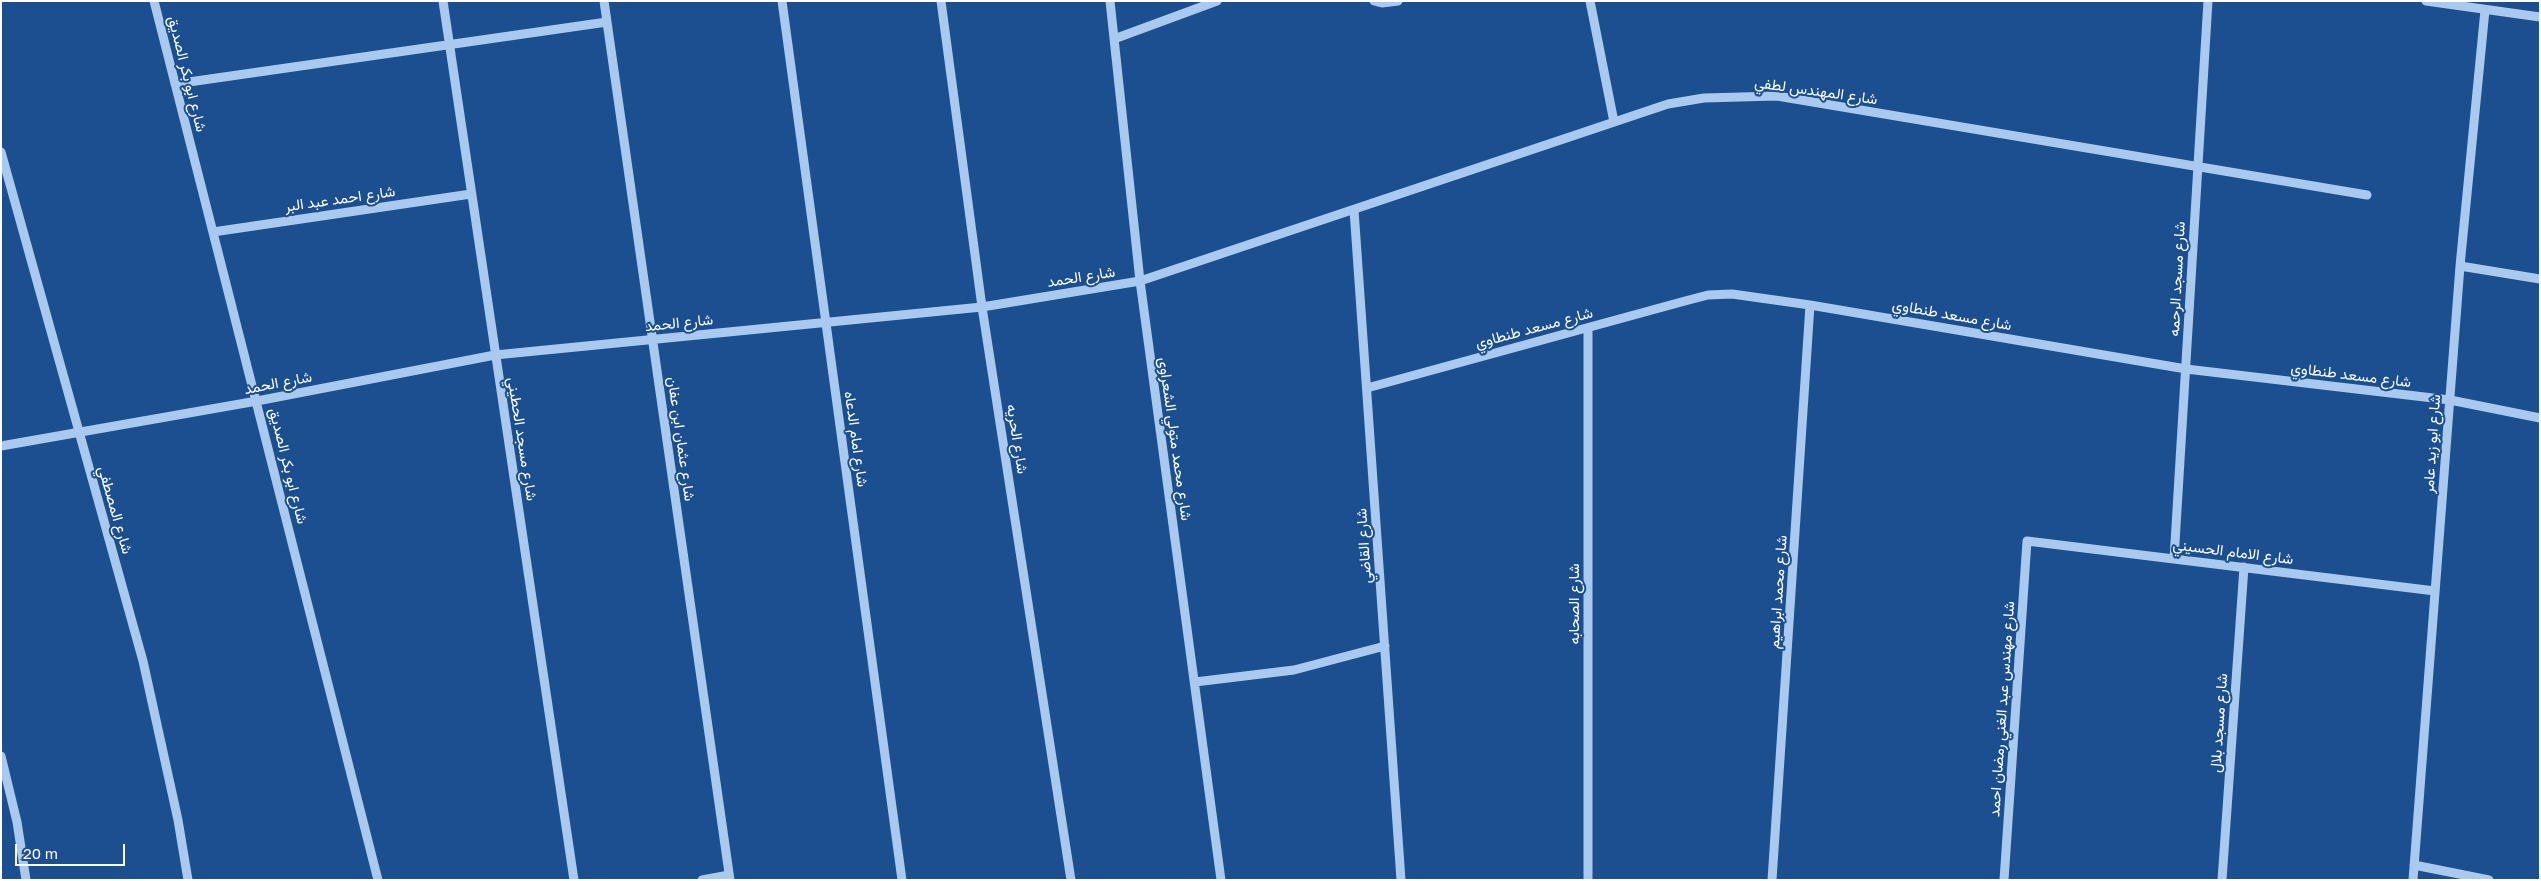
<!DOCTYPE html>
<meta charset="utf-8">
<style>
body{margin:0}
#map{position:relative;width:2541px;height:881px;overflow:hidden;background:#1b4f8f;font-family:"Golos Text",sans-serif}
canvas{display:block}
.frame{position:absolute;inset:0;border:2px solid #fff;pointer-events:none}
.scale{position:absolute;left:15px;top:844px;width:110px;height:22px;box-sizing:border-box;border:2px solid #fff;border-top:0;padding-left:6px;font-size:15px;line-height:18px;white-space:nowrap;color:#fff;-webkit-text-stroke:4px #1b4f8f;paint-order:stroke}
</style>
<div id="map">
<canvas width="2541" height="881"></canvas>
<div class="frame"></div>
<div class="scale">20 m</div>
</div>
<script>
const c = document.querySelector('canvas').getContext('2d');
c.lineJoin = 'round';
function shape(rows) {
  const path = new Path2D();
  for (const r of rows) {
    path.moveTo(r[0], r[1]);
    for (let i = 2; i < r.length; i += 2) path.lineTo(r[i], r[i + 1]);
  }
  return path;
}
function trace(path, color, width, dash) {
  c.strokeStyle = color;
  c.lineWidth = width;
  c.lineCap = dash ? 'butt' : 'round';
  c.setLineDash(dash || []);
  c.stroke(path);
}
function write(font, color, halo, rows, align = 'center') {
  c.font = font + ' "Golos Text",Vazirmatn,sans-serif';
  c.lineWidth = 4;
  c.setLineDash([]);
  c.textBaseline = 'middle';
  c.strokeStyle = halo;
  c.fillStyle = color;
  for (const [text, x, y, turn = 0] of rows) {
    c.save();
    c.translate(x, y);
    c.rotate((+turn || 0) * Math.PI / 180);
    c.textAlign = isNaN(turn) ? turn : align;
    if (halo) c.strokeText(text, 0, 0);
    c.fillText(text, 0, 0);
    c.restore();
  }
}
trace(shape([
 [154,1,378,880],
 [443,1,574,880],
 [604,1,730,880],
 [782,1,902,880],
 [941,1,982,307,1071,880],
 [1110,1,1140,281,1221,880],
 [1374,1,1382,3,1398,1],
 [1590,1,1614,122],
 [2426,1,2540,17],
 [1114,39,1217,1],
 [175,84,607,22],
 [1,152,143,661,178,820,188,880],
 [1354,210,1401,880],
 [213,232,471,194],
 [2460,266,2540,279],
 [1588,328,1588,880],
 [1367,388,1685,301,1708,295,1732,294,1810,305,2186,369,2450,400,2540,418],
 [1,446,257,401,495,355,982,307,1140,281,1668,104,1704,98,1777,96,2367,195],
 [2174,559,2208,1],
 [1195,682,1294,670,1385,646],
 [1,756,17,822,26,880],
 [2414,865,2489,880],
 [702,880,729,875],
 [1772,880,1810,305],
 [2004,880,2027,541,2435,591],
 [2222,880,2244,567],
 [2413,880,2460,266,2485,10]
]), '#a9c9ee', 9);
write('15px', '#fff', '#1b4f8f', [
 ["شارع ابو بكر الصديق",187,74,76],
 ["شارع المهندس لطفي",1816,91,8],
 ["شارع احمد عبد البر",340,199,-8],
 ["شارع الحمد",1081,277,-9],
 ["شارع مسجد الرحمه",2177,279,-87],
 ["شارع مسعد طنطاوي",1952,315,10],
 ["شارع الحمد",679,323,-6],
 ["شارع مسعد طنطاوي",1534,328,-15],
 ["شارع مسعد طنطاوي",2351,375,7],
 ["شارع الحمد",278,383,-11],
 ["شارع مسجد الحطيني",522,439,81],
 ["شارع عثمان ابن عفان",681,439,82],
 ["شارع امام الدعاه",856,439,82],
 ["شارع الحريه",1017,439,81],
 ["شارع محمد متولي الشعراوى",1175,439,82],
 ["شارع ابو زيد عامر",2432,444,-86],
 ["شارع ابو بكر الصديق",288,466,76],
 ["شارع المصطفي",115,510,74],
 ["شارع القاضي",1364,546,-94],
 ["شارع الامام الحسيني",2233,552,7],
 ["شارع محمد ابراهيم",1778,592,-86],
 ["شارع الصحابه",1574,604,-90],
 ["شارع مهندس عبد الغني رمضان احمد",2002,709,-86],
 ["شارع مسجد بلال",2219,723,-86]
]);
</script>
